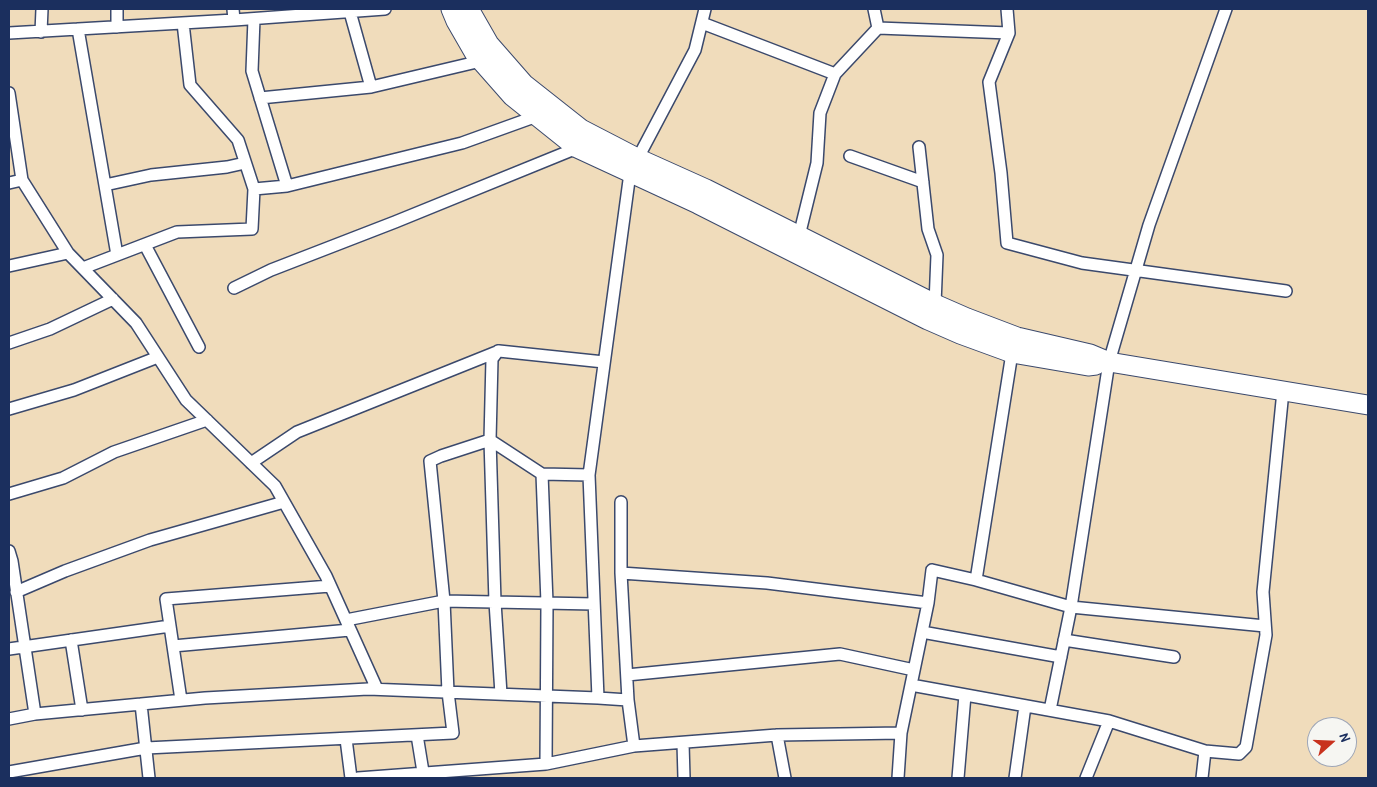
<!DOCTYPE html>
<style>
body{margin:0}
#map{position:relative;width:1377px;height:787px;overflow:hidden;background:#f0dcbb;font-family:"Patrick Hand",sans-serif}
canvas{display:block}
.frame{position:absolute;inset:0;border:10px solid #1b2f5e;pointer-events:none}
.north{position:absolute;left:1307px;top:717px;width:50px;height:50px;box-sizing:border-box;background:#f6f6f2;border:1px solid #9ea6b7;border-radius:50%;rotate:70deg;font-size:14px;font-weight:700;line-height:20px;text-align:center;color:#1b2f5e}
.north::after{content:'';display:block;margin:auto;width:18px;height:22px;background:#c8321e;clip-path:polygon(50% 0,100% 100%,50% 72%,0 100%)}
</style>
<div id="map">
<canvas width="1377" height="787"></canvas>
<div class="frame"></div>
<div class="north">N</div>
</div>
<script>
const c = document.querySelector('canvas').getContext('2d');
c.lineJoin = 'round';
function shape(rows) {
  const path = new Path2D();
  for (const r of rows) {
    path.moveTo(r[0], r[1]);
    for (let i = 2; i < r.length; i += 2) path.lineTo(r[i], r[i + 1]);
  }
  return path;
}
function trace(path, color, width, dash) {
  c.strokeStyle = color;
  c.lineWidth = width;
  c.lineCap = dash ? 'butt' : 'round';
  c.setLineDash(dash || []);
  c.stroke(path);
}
const street = shape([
 [117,9,117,27],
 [1007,9,1009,33],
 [350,12,371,87],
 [254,19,252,71,287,186,462,143,537,116],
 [234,20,385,9],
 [183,23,190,85,238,140,254,189],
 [702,23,835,74,820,113,817,163,799,236],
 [878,28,1009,33,989,82,1001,173,1007,243,1082,263,1286,291],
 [78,29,117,255],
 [41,32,42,9],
 [9,33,234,20,233,9],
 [835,74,878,28,874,9],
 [9,93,22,180,68,253,136,323,186,400,275,486,326,576,377,689],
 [260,98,371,87,481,61],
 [919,147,928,229,937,255,935,304],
 [850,156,923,182],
 [9,183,22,180],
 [105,185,151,175,227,167,245,163],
 [145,245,199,347],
 [9,266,68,253],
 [83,268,177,232,252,229,254,189,287,186],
 [234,288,271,270,395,222,577,148],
 [9,343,50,329,113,299],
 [498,351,492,359,490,440,495,602,501,694],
 [9,409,74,390,158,357],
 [490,440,542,474,589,475],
 [251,463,297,432,499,351,604,362],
 [9,494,63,478,114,452,207,420],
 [621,502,621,573,767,583,928,603],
 [9,551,12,561,35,714,9,719],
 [621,573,628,700],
 [976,580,1071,607,1265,626],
 [16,592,65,571,150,540,284,502],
 [346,620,444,601,594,604],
 [922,632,1061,657],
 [71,640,82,710],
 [1064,640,1174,657],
 [173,646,350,630],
 [9,649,170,626],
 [627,675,840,654,914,670],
 [911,685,1109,721,1205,751],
 [598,698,628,700,634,746,777,735],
 [181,700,166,599,330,586],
 [141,704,149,778],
 [1050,710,1071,607,1109,362,1149,225,1226,9],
 [35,714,205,698,368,689,598,698,589,475,630,173,695,50,705,9],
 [417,735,424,778],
 [346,739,351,778],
 [683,743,684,778],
 [546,764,634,746],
 [9,772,146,748,453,733,448,692,444,601,430,461,441,456,490,440],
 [358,778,546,764,547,603,542,474],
 [785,778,777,735,901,733,928,603,932,570,976,580,1012,353],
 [898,778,901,733],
 [958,778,965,695],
 [1015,778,1025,706],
 [1086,778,1109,721],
 [1202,778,1205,751,1239,754,1246,747,1266,635,1263,592,1283,391]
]);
const primary = shape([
 [451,9,456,21,475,54,512,96,577,148,698,204,928,320,960,334,1012,353,1088,366,1096,365],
 [469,9,489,44,524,84,581,129,637,158,706,189,935,304,967,318,1017,337,1090,354,1109,362,1368,405]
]);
trace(street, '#3b496c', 14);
trace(primary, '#3b496c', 21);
trace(street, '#fff', 11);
trace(primary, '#fff', 19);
</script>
